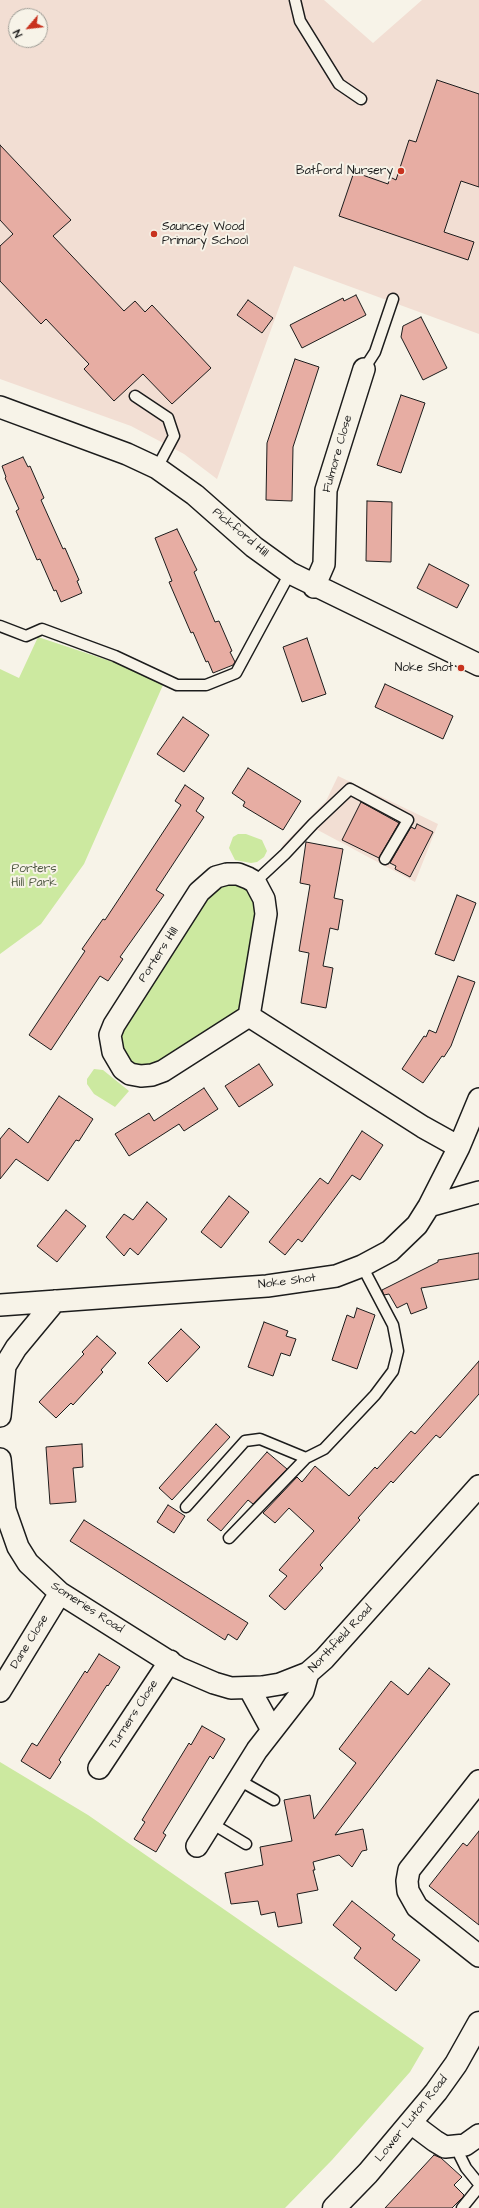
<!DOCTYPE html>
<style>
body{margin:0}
#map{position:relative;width:479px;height:2208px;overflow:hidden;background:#f7f3e8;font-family:"Architects Daughter",sans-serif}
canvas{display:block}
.north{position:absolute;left:8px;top:8px;width:40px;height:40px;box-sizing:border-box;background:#f7f3e8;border:1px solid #9f9d96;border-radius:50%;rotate:242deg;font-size:11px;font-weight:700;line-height:16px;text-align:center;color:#1c1c1c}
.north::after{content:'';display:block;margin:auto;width:14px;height:18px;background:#c8321e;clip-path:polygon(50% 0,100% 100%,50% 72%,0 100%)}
</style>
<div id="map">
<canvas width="479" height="2208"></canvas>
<div class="north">N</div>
</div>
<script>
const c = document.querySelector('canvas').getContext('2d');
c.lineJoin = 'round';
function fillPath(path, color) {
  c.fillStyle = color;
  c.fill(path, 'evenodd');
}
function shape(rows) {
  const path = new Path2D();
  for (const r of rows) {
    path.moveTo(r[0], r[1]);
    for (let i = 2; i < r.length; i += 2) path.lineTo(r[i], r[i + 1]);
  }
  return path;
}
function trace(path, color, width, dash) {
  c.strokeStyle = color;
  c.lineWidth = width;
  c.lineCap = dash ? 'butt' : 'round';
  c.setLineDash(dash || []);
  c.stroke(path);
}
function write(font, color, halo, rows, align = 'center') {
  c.font = font + ' "Architects Daughter",sans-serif';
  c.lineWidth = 4;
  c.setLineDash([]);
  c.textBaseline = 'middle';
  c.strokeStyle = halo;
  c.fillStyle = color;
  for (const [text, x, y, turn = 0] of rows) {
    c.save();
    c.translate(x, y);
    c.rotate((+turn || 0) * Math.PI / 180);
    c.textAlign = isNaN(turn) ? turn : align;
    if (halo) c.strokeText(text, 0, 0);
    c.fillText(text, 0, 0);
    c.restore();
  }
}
fillPath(shape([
 [0,0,324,0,373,43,422,0,479,0,479,334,294,266,217,479,184,454,131,426,0,379],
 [16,16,40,16,40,40,16,40],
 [338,776,438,824,415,882,314,828,289,856,282,846,326,801]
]), '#f2ded3');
fillPath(shape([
 [38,637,128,667,163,685,84,864,41,924,0,954,0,669,19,678],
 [238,834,246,834,262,840,267,851,264,857,257,862,251,863,235,860,229,848,233,837],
 [222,884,235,884,247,890,255,902,257,918,240,1009,234,1018,173,1057,144,1068,130,1062,122,1051,120,1036,123,1020,203,897],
 [94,1069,103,1070,129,1091,115,1107,94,1094,87,1084,87,1079],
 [0,1762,88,1815,424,2048,410,2072,332,2160,285,2208,0,2208]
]), '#cce9a0');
const building = shape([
 [437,80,479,94,479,187,461,181,444,232,474,242,468,260,339,216,354,172,388,184,390,177,396,180,409,140,416,142,437,80],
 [0,145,71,220,53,236,124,311,135,301,145,312,152,305,211,368,172,404,143,374,114,401,84,369,89,364,46,319,41,324,0,281,0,246,13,234,0,220,0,145],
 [356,295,366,315,302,348,290,325,343,298,344,301,356,295],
 [248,300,273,318,262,333,237,315,248,300],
 [421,317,447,368,423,380,401,337,403,326,421,317],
 [295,359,319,367,293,447,292,501,266,500,267,443,295,359],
 [401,395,425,403,401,473,377,465,401,395],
 [23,457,28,467,30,466,44,498,41,500,63,549,65,548,79,580,77,581,82,593,61,602,56,590,54,591,40,559,37,560,16,511,19,509,5,478,6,477,2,466,23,457],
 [367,501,392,502,391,562,366,561,367,501],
 [177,529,197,570,194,572,215,622,219,621,232,651,230,652,235,662,233,665,213,673,208,661,206,662,193,632,191,633,169,582,172,581,155,538,177,529],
 [429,564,469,585,457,608,417,588,429,564],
 [307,638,326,694,302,702,283,647,307,638],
 [385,684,453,716,443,739,375,707,385,684],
 [183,717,209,735,184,772,157,754,183,717],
 [248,768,301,801,283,830,243,806,245,802,232,793,248,768],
 [185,785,204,798,196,811,204,817,156,890,164,895,120,957,123,959,108,981,100,976,51,1050,29,1035,85,951,82,949,103,919,105,920,181,805,175,801,185,785],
 [361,802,399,823,379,858,342,840,361,802],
 [417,824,433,832,410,877,395,869,396,866,390,863,411,827,415,829,417,824],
 [306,842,343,849,334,898,343,900,338,930,330,928,323,966,333,968,326,1008,301,1003,309,953,299,951,310,885,300,883,306,842],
 [457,895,476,903,454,961,435,954,457,895],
 [458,976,475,982,451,1046,444,1057,442,1056,423,1083,402,1069,424,1036,426,1037,429,1030,436,1033,458,976],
 [259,1064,273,1085,239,1107,225,1086,259,1064],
 [204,1088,218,1109,184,1131,179,1124,129,1156,115,1134,149,1113,154,1121,204,1088],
 [59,1096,93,1119,79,1141,76,1140,48,1181,16,1159,0,1179,0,1139,9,1128,28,1143,59,1096],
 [362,1131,383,1145,360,1180,352,1175,302,1242,298,1239,285,1255,269,1242,320,1178,328,1184,362,1131],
 [229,1196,249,1212,221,1248,201,1232,229,1196],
 [147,1202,167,1219,138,1255,130,1248,124,1256,106,1237,124,1214,133,1220,147,1202],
 [66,1210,86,1226,57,1262,37,1246,66,1210],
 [479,1253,479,1279,421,1288,427,1308,411,1314,407,1303,397,1308,389,1294,384,1295,382,1290,438,1262,438,1260,479,1253],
 [357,1308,375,1315,357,1369,332,1360,347,1315,354,1318,357,1308],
 [264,1322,288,1331,286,1336,296,1339,290,1356,281,1353,273,1376,248,1367,264,1322],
 [181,1329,200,1347,167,1382,148,1363,181,1329],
 [97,1336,116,1353,101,1370,103,1372,73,1405,71,1403,56,1418,39,1402,84,1354,82,1352,97,1336],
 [479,1361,479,1394,440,1438,436,1435,393,1483,391,1481,358,1518,360,1520,320,1565,323,1568,285,1610,269,1596,287,1576,279,1570,314,1531,289,1508,275,1523,263,1513,297,1477,302,1482,315,1466,349,1496,375,1467,377,1469,411,1431,415,1434,479,1361],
 [216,1424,230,1437,172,1500,159,1488,216,1424],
 [82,1444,83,1467,73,1468,76,1502,50,1504,46,1447,82,1444],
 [267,1452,287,1469,253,1504,248,1500,221,1531,207,1520,267,1452],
 [168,1505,185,1516,174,1533,157,1522,168,1505],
 [84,1520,248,1623,237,1640,228,1634,225,1640,70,1541,84,1520],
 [99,1654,120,1667,108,1686,107,1685,59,1760,61,1762,50,1779,21,1761,32,1743,37,1746,85,1671,87,1673,99,1654],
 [429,1668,450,1684,335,1835,363,1829,367,1850,362,1851,352,1867,339,1855,313,1862,315,1870,313,1870,318,1890,297,1894,302,1923,278,1927,275,1912,261,1915,258,1901,231,1904,225,1873,263,1865,260,1847,292,1841,284,1800,310,1795,314,1819,356,1763,339,1749,391,1681,408,1695,429,1668],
 [202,1726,225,1739,213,1759,210,1756,163,1833,166,1835,156,1852,134,1839,145,1822,142,1820,189,1743,191,1745,202,1726],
 [479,1831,479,1925,429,1886,463,1843,467,1846,479,1831],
 [352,1901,395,1935,392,1939,420,1960,396,1991,354,1958,361,1948,333,1925,352,1901],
 [434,2155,441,2158,462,2177,454,2185,464,2195,463,2197,452,2208,385,2208,434,2155]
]);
fillPath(building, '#e7ada3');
trace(building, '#1c1c1c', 1);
const lane = shape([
 [295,0,300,21,339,84,361,99],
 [364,369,375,352,393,299],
 [135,396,168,418,174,436,157,468],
 [0,626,26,636,42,629,115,656,177,685,206,685,236,673,290,573],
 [255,882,285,854,313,824,350,789,408,820,385,859],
 [186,1507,245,1441,260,1439,306,1458],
 [229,1538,306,1458,324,1449,375,1395,393,1371,398,1351,393,1325,362,1266],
 [237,1779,274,1800],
 [211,1823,246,1844],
 [459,2146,460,2156,466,2168,479,2184],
 [462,2208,479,2187]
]);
const street = shape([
 [0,407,127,454,157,468,195,495,254,547,290,573,479,665],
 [314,587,324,564,326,490,364,369],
 [227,874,238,874,248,878,255,882,264,899,266,914,249,1016,163,1071,152,1075,141,1076,130,1074,123,1069,113,1052,110,1035,114,1025,199,892,216,877,227,874],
 [249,1016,423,1127,459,1147],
 [429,1206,479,1192],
 [0,1305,267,1286,336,1276,362,1266,390,1251,417,1225,429,1206,459,1147,479,1099],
 [0,1416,5,1366,16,1348,55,1301],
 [0,1459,5,1510,18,1547,28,1563,60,1593,179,1668,214,1683,231,1688,262,1687,280,1684,308,1673],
 [249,1688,272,1730],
 [0,1691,60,1593],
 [99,1768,170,1661],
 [479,1781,409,1870,407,1881,408,1891,417,1907,479,1956],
 [197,1846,257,1750,303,1691,308,1673,324,1659,479,1486],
 [411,2123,435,2141,445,2147,465,2145,479,2135]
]);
const secondary = shape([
 [334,2208,368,2173,436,2092,456,2064,479,2023]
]);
trace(lane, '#1c1c1c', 13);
trace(street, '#1c1c1c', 24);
trace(secondary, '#1c1c1c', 25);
trace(lane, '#f7f3e8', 10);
trace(street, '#f7f3e8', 21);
trace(secondary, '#f7f3e8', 22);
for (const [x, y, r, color] of [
 [401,171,4,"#c8321e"],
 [154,234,4,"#c8321e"],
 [461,668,4,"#c8321e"]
]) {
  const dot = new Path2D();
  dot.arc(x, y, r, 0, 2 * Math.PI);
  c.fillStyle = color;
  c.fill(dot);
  trace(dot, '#f7f3e8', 1.5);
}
write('12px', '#1c1c1c', '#f7f3e8', [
 ["Batford Nursery",393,171],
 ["Sauncey Wood",162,227,"left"],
 ["Primary School",162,241,"left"],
 ["Noke Shot",453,668]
], 'right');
write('12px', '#1c1c1c', '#f7f3e8', [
 ["Fulmore Close",338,454,-74],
 ["Pickford Hill",240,533,40],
 ["Porters Hill",159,955,-57],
 ["Noke Shot",287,1282,-7],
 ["Someries Road",87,1608,33],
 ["Northfield Road",341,1639,-47],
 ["Dane Close",30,1642,-58],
 ["Turners Close",134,1715,-57],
 ["Lower Luton Road",412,2119,-51]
]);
write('12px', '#515a44', '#f7f3e8', [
 ["Porters",34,869],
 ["Hill Park",34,883]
]);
</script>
